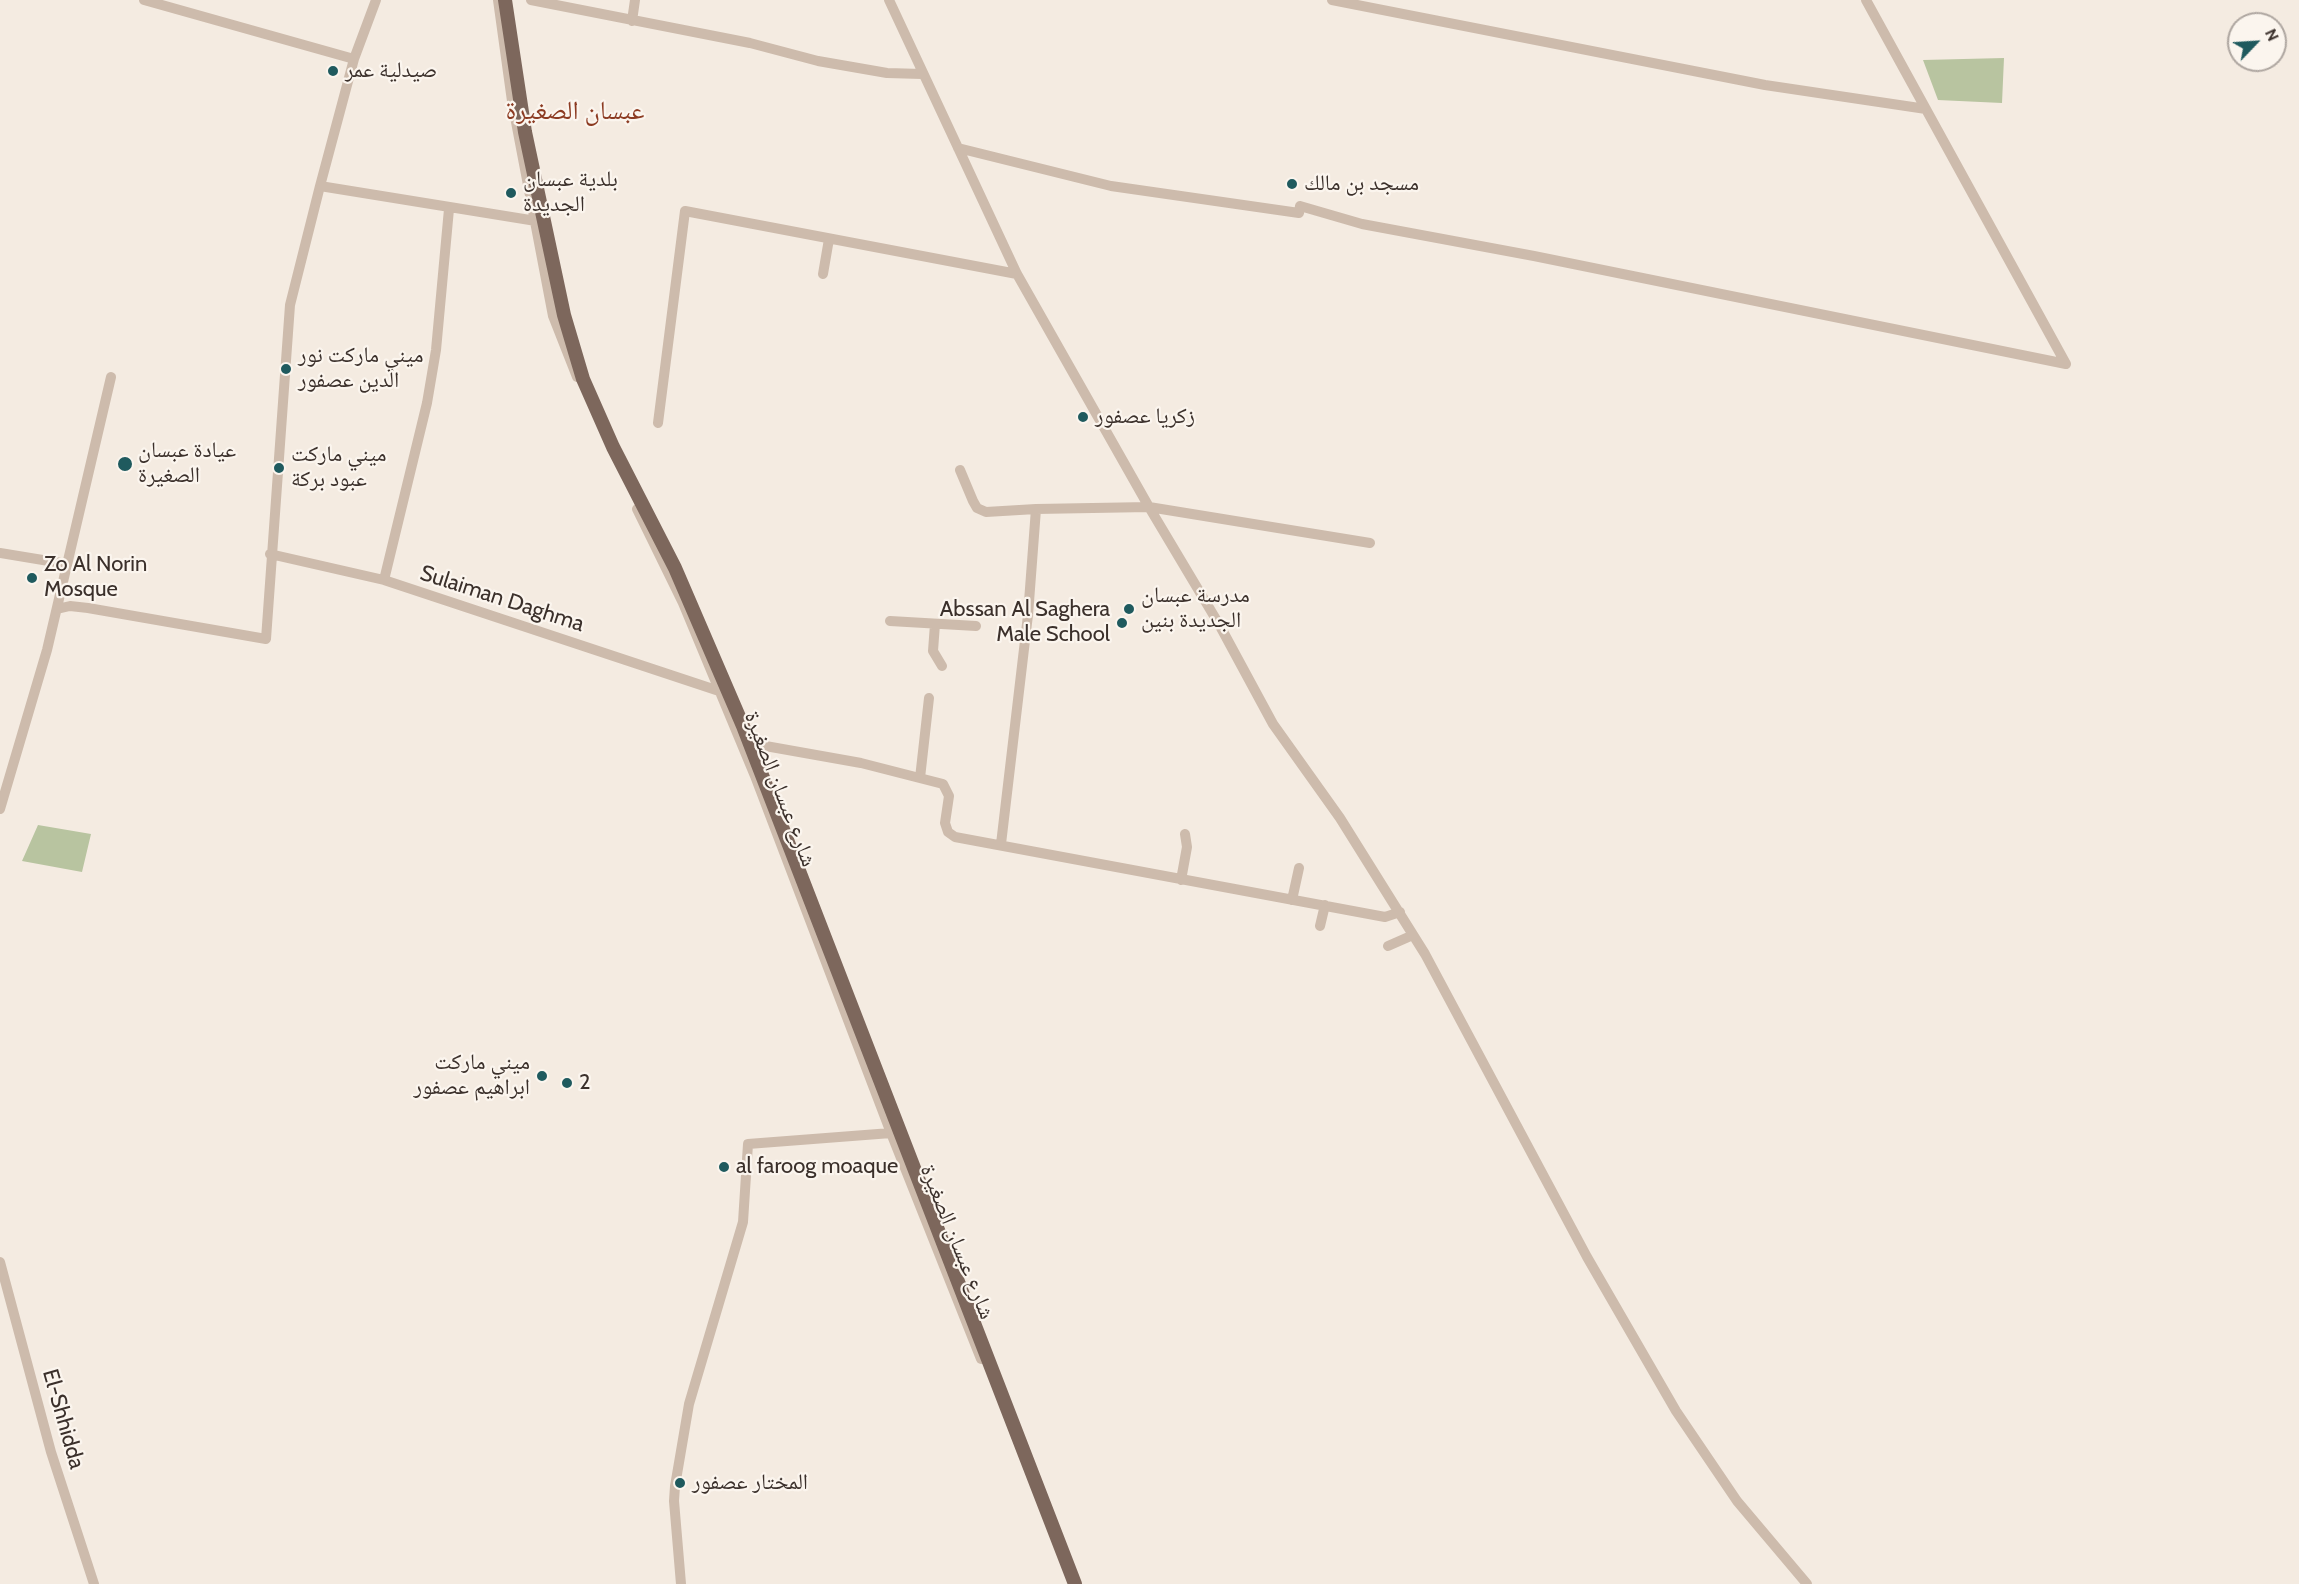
<!DOCTYPE html>
<meta charset="utf-8">
<style>
body{margin:0}
#map{position:relative;width:2299px;height:1584px;overflow:hidden;background:#f4ebe1;font-family:Cabin,sans-serif}
canvas{display:block}
.north{position:absolute;left:2227px;top:12px;width:60px;height:60px;box-sizing:border-box;background:#fbf5ee;border:2px solid #aea6a0;border-radius:50%;rotate:65deg;font-size:16px;font-weight:700;line-height:24px;text-align:center;color:#3b302b}
.north::after{content:'';display:block;margin:auto;width:21px;height:27px;background:#1f5a5e;clip-path:polygon(50% 0,100% 100%,50% 72%,0 100%)}
</style>
<div id="map">
<canvas width="2299" height="1584"></canvas>
<div class="north">N</div>
</div>
<script>
const c = document.querySelector('canvas').getContext('2d');
c.lineJoin = 'round';
function fillPath(path, color) {
  c.fillStyle = color;
  c.fill(path, 'evenodd');
}
function shape(rows) {
  const path = new Path2D();
  for (const r of rows) {
    path.moveTo(r[0], r[1]);
    for (let i = 2; i < r.length; i += 2) path.lineTo(r[i], r[i + 1]);
  }
  return path;
}
function trace(path, color, width, dash) {
  c.strokeStyle = color;
  c.lineWidth = width;
  c.lineCap = dash ? 'butt' : 'round';
  c.setLineDash(dash || []);
  c.stroke(path);
}
function write(font, color, halo, rows, align = 'center') {
  c.font = font + ' Cabin,"Noto Naskh Arabic",sans-serif';
  c.lineWidth = 4.5;
  c.setLineDash([]);
  c.textBaseline = 'middle';
  c.strokeStyle = halo;
  c.fillStyle = color;
  for (const [text, x, y, turn = 0] of rows) {
    c.save();
    c.translate(x, y);
    c.rotate((+turn || 0) * Math.PI / 180);
    c.textAlign = isNaN(turn) ? turn : align;
    if (halo) c.strokeText(text, 0, 0);
    c.fillText(text, 0, 0);
    c.restore();
  }
}
fillPath(shape([
 [2004,58,2002,103,1938,100,1923,60],
 [38,825,91,834,82,872,22,861]
]), '#b8c4a0');
trace(shape([
 [144,0,354,59],
 [498,0,512,101,553,316,577,377],
 [531,0,750,43,818,61,887,73,922,74],
 [889,0,1017,274,1149,507,1220,626,1273,724,1340,818,1425,954,1587,1257,1676,1411,1737,1501,1807,1584],
 [1332,0,1765,85,1926,109],
 [1866,0,2066,364],
 [632,21,635,0],
 [958,148,1111,186,1299,213,1300,206,1362,224,1534,256,2066,364],
 [320,186,354,59,376,0],
 [823,274,829,239],
 [658,423,685,211,1017,274],
 [960,470,973,501,977,508,986,512,1036,509],
 [637,509,683,603,755,776,891,1133,981,1359],
 [0,553,67,564],
 [270,554,384,580,719,691],
 [384,580,427,403,436,350,449,209],
 [57,609,70,606,88,608,266,639,290,305,320,186,536,221],
 [890,621,976,626],
 [935,624,933,651,942,666],
 [743,742,861,763,943,784,949,796,945,823,948,832,955,837,1385,917,1400,912],
 [920,778,929,698],
 [0,809,47,650,111,377],
 [1001,844,1028,615,1036,509,1149,507,1370,543],
 [1181,880,1187,847,1185,834],
 [1292,900,1299,868],
 [1320,926,1325,905],
 [1388,946,1413,935],
 [0,1262,51,1452,94,1584],
 [681,1584,674,1501,675,1486,689,1404,743,1222,748,1144,891,1133]
]), '#cdbbac', 10);
trace(shape([
 [505,0,525,132,564,315,583,379,613,447,675,568,743,726,1075,1584]
]), '#7d675c', 14);
for (const [x, y, r, color] of [
 [333,71,6,"#1f5a5e"],
 [1292,184,6,"#1f5a5e"],
 [511,193,6,"#1f5a5e"],
 [286,369,6,"#1f5a5e"],
 [1083,417,6,"#1f5a5e"],
 [125,464,8,"#1f5a5e"],
 [279,468,6,"#1f5a5e"],
 [32,578,6,"#1f5a5e"],
 [1129,609,6,"#1f5a5e"],
 [1122,623,6,"#1f5a5e"],
 [542,1076,6,"#1f5a5e"],
 [567,1083,6,"#1f5a5e"],
 [724,1167,6,"#1f5a5e"],
 [680,1483,6,"#1f5a5e"]
]) {
  const dot = new Path2D();
  dot.arc(x, y, r, 0, 2 * Math.PI);
  c.fillStyle = color;
  c.fill(dot);
  trace(dot, '#fbf5ee', 2);
}
write('22px', '#3b302b', '#fbf5ee', [
 ["صيدلية عمر",345,71],
 ["بلدية عبسان",523,180],
 ["الجديدة",523,205],
 ["مسجد بن مالك",1304,184],
 ["ميني ماركت نور",298,356],
 ["الدين عصفور",298,381],
 ["زكريا عصفور",1095,417],
 ["عيادة عبسان",138,451],
 ["الصغيرة",138,476],
 ["ميني ماركت",291,455],
 ["عبود بركة",291,480],
 ["Zo Al Norin",44,565],
 ["Mosque",44,590],
 ["مدرسة عبسان",1141,596],
 ["الجديدة بنين",1141,621],
 ["Abssan Al Saghera",1110,610,"right"],
 ["Male School",1110,635,"right"],
 ["ميني ماركت",530,1063,"right"],
 ["ابراهيم عصفور",530,1088,"right"],
 ["2",579,1083],
 ["al faroog moaque",736,1167],
 ["المختار عصفور",692,1483]
], 'left');
write('22px', '#3b302b', '#fbf5ee', [
 ["Sulaiman Daghma",502,599,18],
 ["شارع عبسان الصغيرة",780,789,69],
 ["شارع عبسان الصغيرة",957,1242,68],
 ["El-Shhidda",63,1419,74]
]);
write('26px', '#8c3b22', '#fbf5ee', [
 ["عبسان الصغيرة",575,111]
]);
</script>
